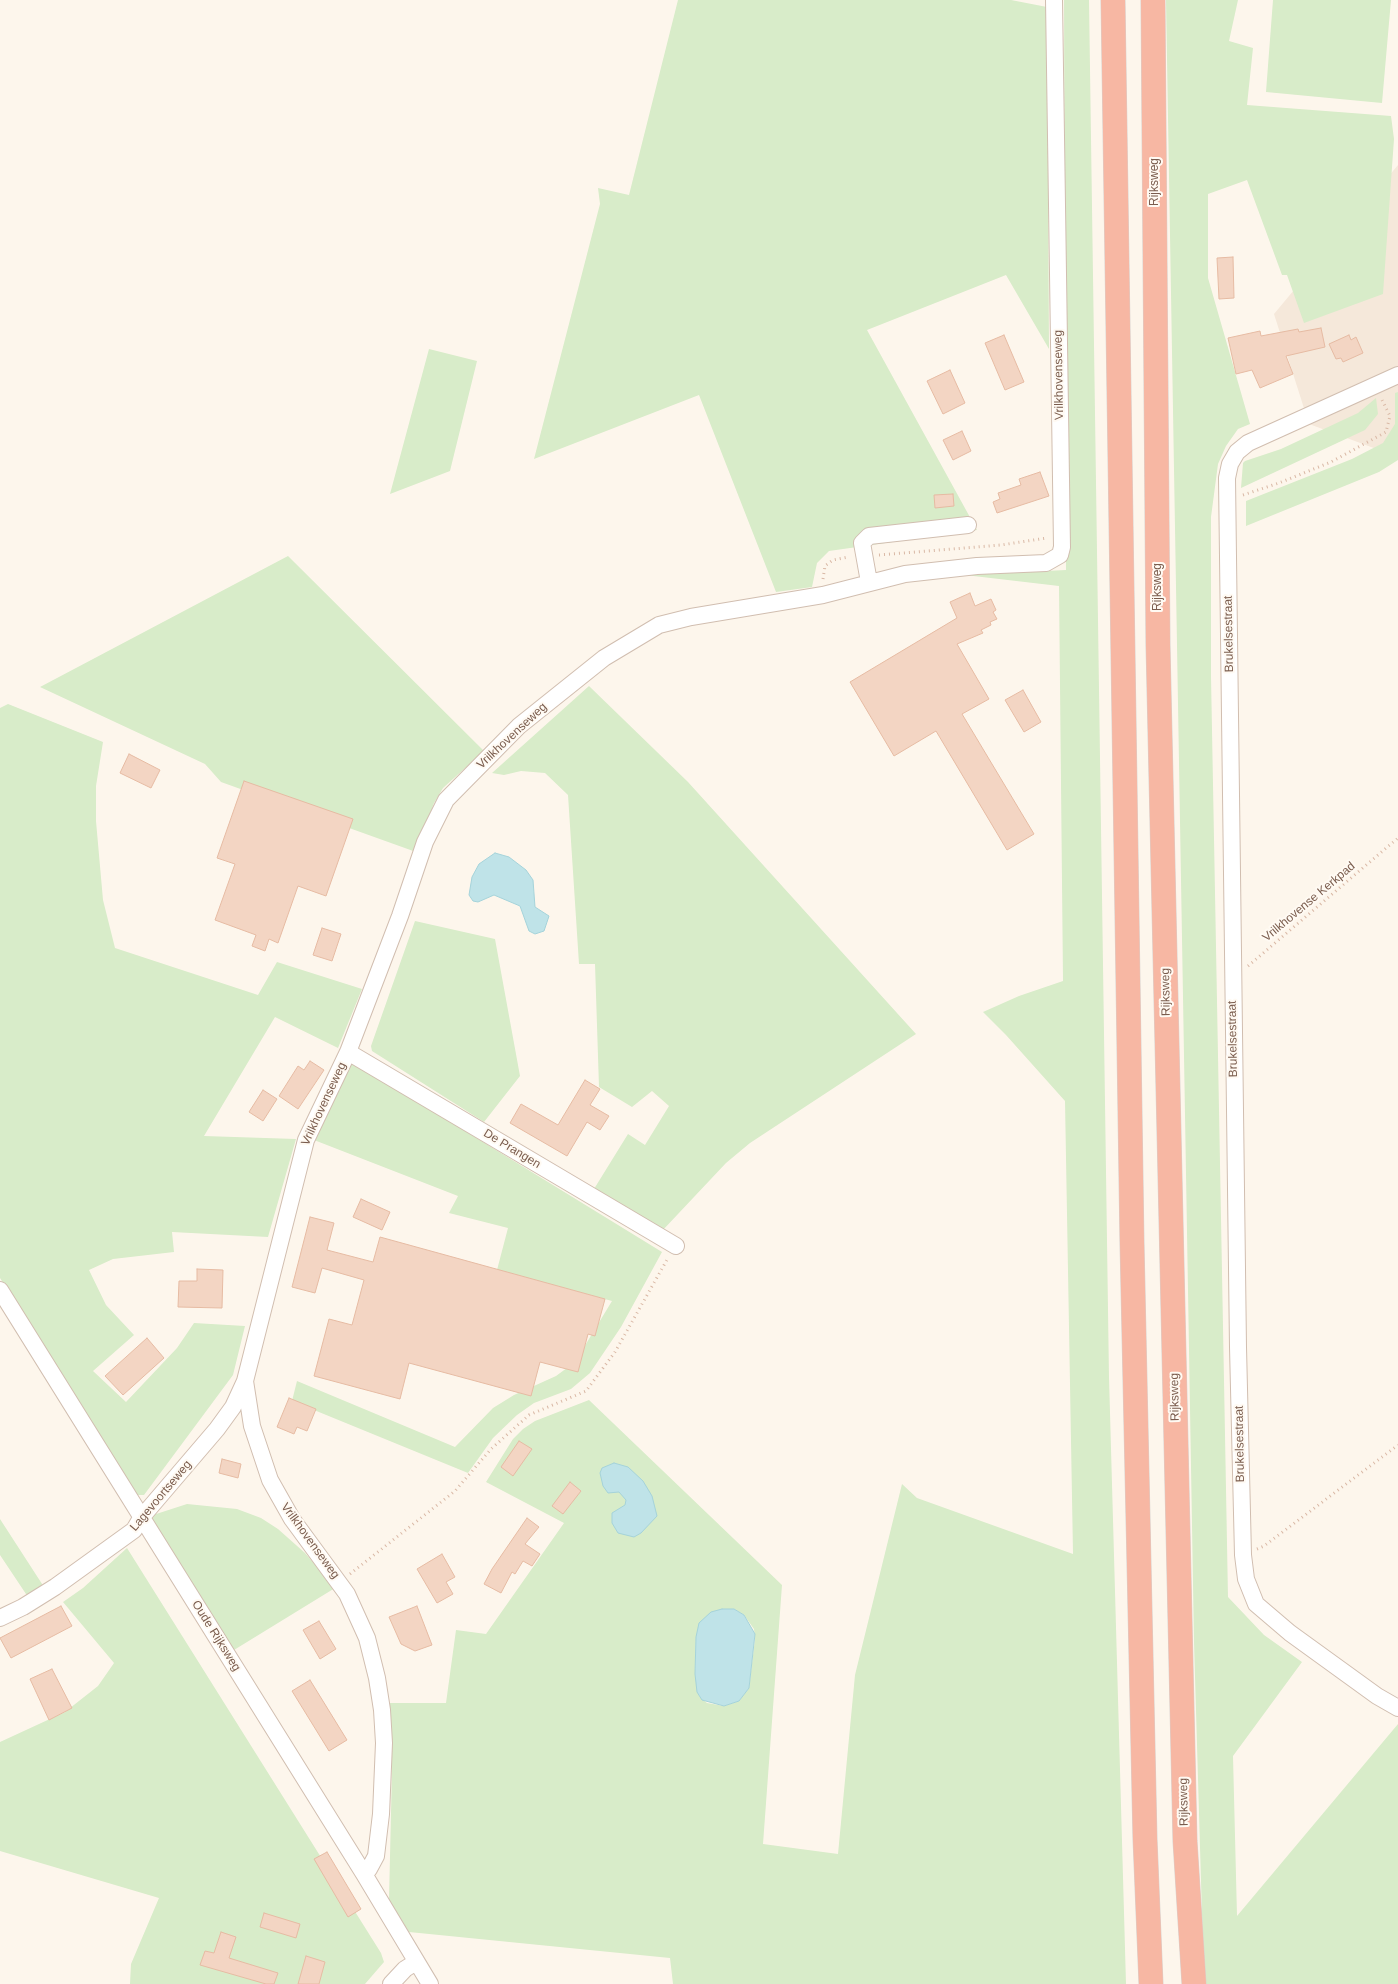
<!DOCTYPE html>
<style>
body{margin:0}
canvas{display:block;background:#fdf6ec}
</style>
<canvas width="1398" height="1984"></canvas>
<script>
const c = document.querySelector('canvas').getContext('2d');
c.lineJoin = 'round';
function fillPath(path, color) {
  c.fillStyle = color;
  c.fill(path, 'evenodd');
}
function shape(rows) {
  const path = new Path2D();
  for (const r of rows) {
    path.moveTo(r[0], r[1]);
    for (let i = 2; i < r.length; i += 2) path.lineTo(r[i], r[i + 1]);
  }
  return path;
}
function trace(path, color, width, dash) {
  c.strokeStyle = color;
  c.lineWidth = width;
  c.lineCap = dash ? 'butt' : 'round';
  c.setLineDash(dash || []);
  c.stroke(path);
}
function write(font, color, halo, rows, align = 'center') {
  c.font = font + ' Helvetica,sans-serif';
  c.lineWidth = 4;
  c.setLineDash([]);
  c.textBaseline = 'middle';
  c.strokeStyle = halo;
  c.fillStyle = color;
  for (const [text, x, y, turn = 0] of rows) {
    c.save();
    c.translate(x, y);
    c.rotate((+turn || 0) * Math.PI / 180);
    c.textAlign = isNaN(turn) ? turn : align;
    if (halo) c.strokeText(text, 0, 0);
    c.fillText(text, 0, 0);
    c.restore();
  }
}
fillPath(shape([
 [1398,165,1398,457,1309,424,1274,314]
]), '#f5e8da');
fillPath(shape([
 [678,0,1011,0,1047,7,1049,349,1006,275,867,330,977,530,829,551,817,563,812,587,776,592,699,395,534,459,600,204,598,188,629,195],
 [1064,0,1089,0,1109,1377,1126,1984,673,1984,670,1958,409,1932,389,1900,392,1769,387,1703,446,1703,456,1630,486,1634,564,1523,486,1482,513,1439,523,1429,535,1421,589,1400,782,1585,763,1844,838,1854,855,1675,902,1484,917,1498,1073,1554,1065,1101,1006,1035,983,1012,1019,996,1063,981,1059,586,965,575,1066,570],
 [722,1609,734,1609,744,1615,754,1629,755,1639,749,1688,739,1701,724,1706,707,1703,700,1697,695,1674,696,1637],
 [1166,0,1238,0,1229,41,1253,48,1247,105,1391,116,1394,139,1383,294,1304,323,1287,275,1282,275,1247,180,1208,194,1208,278,1250,424,1238,429,1226,446,1218,464,1211,517,1211,676,1228,1597,1264,1635,1302,1662,1233,1756,1237,1916,1398,1724,1398,1984,1204,1984,1194,1642],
 [1273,0,1391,0,1382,103,1266,92],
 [429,349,477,361,450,471,390,494],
 [1398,392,1398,460,1379,472,1246,526,1246,501,1352,459,1383,443,1395,424,1395,393],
 [1376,398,1378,414,1365,430,1241,488,1243,463,1245,461,1281,449,1358,413],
 [288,556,484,751,443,788,434,803,416,852,221,782,205,764,40,687],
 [589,686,688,782,916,1034,750,1143,726,1163,662,1231,594,1189,628,1134,645,1145,669,1106,652,1091,632,1107,599,1087,595,964,579,964,568,795,545,773,521,771,504,775,492,773],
 [8,704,103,742,96,786,96,821,103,900,115,948,258,995,277,962,362,989,338,1048,275,1017,204,1136,296,1139,268,1237,172,1232,174,1252,113,1259,89,1270,106,1305,134,1335,93,1371,126,1402,177,1348,194,1323,245,1326,233,1375,144,1495,137,1495,0,1278,0,708],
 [415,921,495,939,520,1076,484,1122,372,1051,371,1046],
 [351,1061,662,1252,621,1327,590,1373,571,1389,534,1403,517,1415,493,1438,468,1473,292,1401,297,1381,455,1447,493,1408,514,1395,556,1376,575,1362,612,1301,497,1270,508,1228,449,1213,458,1196,314,1140],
 [187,1504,237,1509,261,1518,278,1529,305,1553,335,1588,234,1650,150,1516],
 [0,1519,44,1587,28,1597,0,1555],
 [127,1548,381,1953,384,1962,365,1984,130,1984,131,1964,159,1898,0,1851,0,1742,65,1712,98,1686,114,1663,63,1602,83,1588]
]), '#d8ecc9');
const water = shape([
 [495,853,509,857,526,870,533,880,535,907,549,916,544,931,535,934,529,931,520,906,494,895,478,902,473,901,469,895,472,877,479,864,495,853],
 [614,1463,628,1467,643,1481,652,1496,657,1516,641,1533,634,1537,618,1533,612,1523,612,1513,625,1505,626,1500,619,1492,608,1493,603,1486,600,1473,602,1468,614,1463],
 [722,1609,734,1609,744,1615,755,1634,749,1688,739,1701,724,1706,702,1700,697,1692,695,1674,696,1637,699,1623,711,1612,722,1609]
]);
fillPath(water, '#bfe3e8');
trace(water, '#a5d3da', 1);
const building = shape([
 [1233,257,1234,298,1219,299,1217,258,1233,257],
 [1321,328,1325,347,1286,356,1293,374,1260,388,1252,370,1236,374,1228,338,1260,331,1261,336,1298,329,1299,332,1321,328],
 [1004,335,1024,382,1005,390,985,343,1004,335],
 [1349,335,1351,340,1356,337,1363,353,1343,362,1341,358,1336,359,1329,344,1349,335],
 [950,370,965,403,943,414,927,381,950,370],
 [962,431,971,451,953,460,943,440,962,431],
 [1040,472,1049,496,997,513,993,502,1000,499,998,493,1021,485,1019,479,1040,472],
 [953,494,954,506,935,508,934,495,953,494],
 [970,593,975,606,991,599,996,610,993,612,997,619,990,622,991,625,981,630,983,633,957,644,989,699,962,714,1034,834,1007,850,936,731,894,756,850,682,957,618,950,602,970,593],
 [1023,690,1041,722,1024,732,1005,700,1023,690],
 [129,754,160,770,151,788,120,773,129,754],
 [244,781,353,819,326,896,298,886,278,943,269,939,265,951,252,946,256,935,215,920,235,864,217,858,244,781],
 [322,928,341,934,332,961,313,955,322,928],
 [310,1061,324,1070,298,1109,279,1096,298,1066,304,1070,310,1061],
 [585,1080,600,1089,590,1105,609,1116,600,1130,587,1122,567,1156,510,1123,521,1104,558,1125,585,1080],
 [263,1090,277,1099,263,1121,249,1112,263,1090],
 [361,1199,390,1212,382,1230,353,1217,361,1199],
 [310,1217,334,1223,327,1250,373,1262,380,1237,605,1299,595,1336,588,1334,578,1372,540,1362,531,1396,409,1363,400,1399,314,1376,329,1319,352,1325,364,1280,322,1268,315,1293,292,1287,310,1217],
 [197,1269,223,1270,222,1308,178,1307,179,1281,197,1281,197,1269],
 [147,1338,164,1358,123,1395,105,1376,147,1338],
 [289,1398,316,1409,307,1431,297,1427,294,1434,277,1427,289,1398],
 [519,1441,532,1449,513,1476,501,1467,519,1441],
 [222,1459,241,1464,238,1478,219,1473,222,1459],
 [570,1482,581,1491,563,1514,552,1506,570,1482],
 [527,1518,539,1527,525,1544,540,1554,532,1566,523,1561,515,1574,512,1572,501,1593,484,1584,492,1569,527,1518],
 [442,1554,455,1577,446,1582,453,1594,437,1603,417,1569,442,1554],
 [61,1606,72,1626,11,1658,0,1638,61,1606],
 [417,1606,432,1645,415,1651,401,1644,389,1617,417,1606],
 [319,1621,336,1649,320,1659,303,1630,319,1621],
 [52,1669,72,1708,49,1720,30,1679,52,1669],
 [310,1680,347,1740,329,1751,292,1691,310,1680],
 [327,1852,361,1909,348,1917,314,1859,327,1852],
 [264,1913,300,1924,296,1938,260,1927,264,1913],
 [221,1932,236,1937,229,1958,278,1973,274,1984,266,1984,200,1965,205,1951,214,1953,221,1932],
 [306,1956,325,1962,319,1984,298,1984,306,1956]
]);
fillPath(building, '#f3d5c3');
trace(building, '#e6bba3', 1);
const minor = shape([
 [1398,375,1248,443,1237,452,1230,464,1227,478,1238,1347,1243,1555,1246,1579,1256,1604,1290,1633,1377,1696,1398,1708],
 [869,582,862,543,869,536,968,525],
 [348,1052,676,1246],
 [0,1290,364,1874,430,1984],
 [0,1618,23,1607,55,1587,134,1530,141,1518,217,1429,233,1407,245,1381],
 [364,1874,369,1869,376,1856,381,1814,384,1743,382,1710,377,1678,367,1638,347,1594,292,1519,270,1480,252,1426,245,1381,306,1140,348,1052,400,916,425,842,446,800,519,726,604,658,659,625,691,617,823,595,905,574,977,566,1046,563,1060,555,1062,547,1054,0],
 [391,1984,405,1969,416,1962]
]);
const highway = shape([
 [1113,0,1132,1243,1145,1839,1151,1984],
 [1153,0,1158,645,1185,1841,1194,1984]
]);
trace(minor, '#d1beb0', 18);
trace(highway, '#dad1cd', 25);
trace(shape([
 [1243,495,1279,483,1331,462,1386,432,1390,416,1381,398],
 [879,555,1001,545,1047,538],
 [823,579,825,566,833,560,848,557],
 [1248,966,1398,838],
 [1257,1549,1264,1546,1398,1445],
 [350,1574,455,1491,491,1449,529,1415,586,1391,615,1352,668,1258]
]), '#d9b8a5', 3, [1, 4]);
trace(minor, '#fff', 16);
trace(highway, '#f7b7a3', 24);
write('12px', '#7a5c4d', '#fffaf3', [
 ["Rijksweg",1155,182,-90],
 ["Vrilkhovenseweg",1059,375,-91],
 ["Rijksweg",1158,587,-90],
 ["Brukelsestraat",1229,634,-91],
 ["Vrilkhovenseweg",512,736,-43],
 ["Vrilkhovense Kerkpad",1309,902,-40],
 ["Rijksweg",1166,992,-91],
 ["Brukelsestraat",1233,1039,-91],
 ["Vrilkhovenseweg",324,1104,-65],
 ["De Prangen",512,1149,31],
 ["Rijksweg",1175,1397,-91],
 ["Brukelsestraat",1240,1444,-91],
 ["Lagevoortseweg",161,1496,-50],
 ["Vrilkhovenseweg",310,1541,54],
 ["Oude Rijksweg",216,1636,58],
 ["Rijksweg",1184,1802,-91]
]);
</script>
